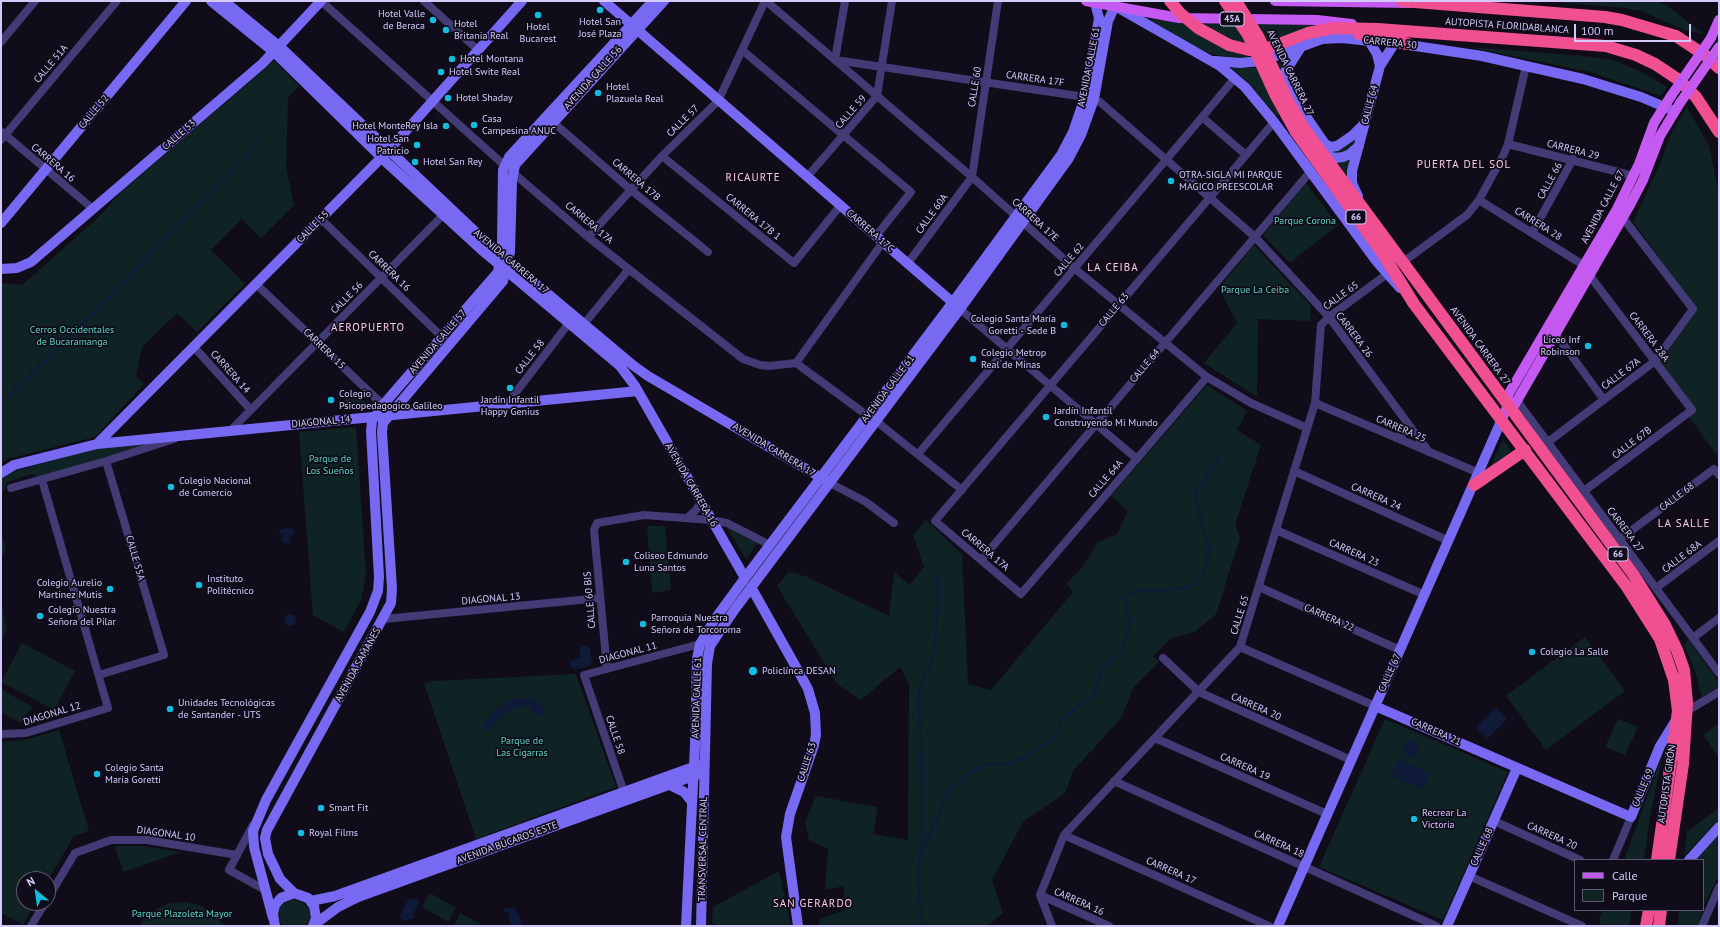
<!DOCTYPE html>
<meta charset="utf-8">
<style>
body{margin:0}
#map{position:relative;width:1720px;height:927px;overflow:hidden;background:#100c1a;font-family:"PT Sans",sans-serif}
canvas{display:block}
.frame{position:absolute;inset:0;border:2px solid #d3cafb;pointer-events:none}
.legend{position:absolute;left:1574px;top:859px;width:130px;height:52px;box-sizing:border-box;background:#100c1a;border:1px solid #5e5874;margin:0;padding:5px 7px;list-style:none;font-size:12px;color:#d3cafb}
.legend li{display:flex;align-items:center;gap:8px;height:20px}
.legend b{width:20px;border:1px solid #5e5874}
.north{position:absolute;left:16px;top:871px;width:40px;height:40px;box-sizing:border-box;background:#100c1a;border:1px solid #5e5874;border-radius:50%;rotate:331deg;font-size:11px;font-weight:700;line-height:16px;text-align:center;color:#d3cafb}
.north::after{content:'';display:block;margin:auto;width:14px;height:18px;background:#13bbde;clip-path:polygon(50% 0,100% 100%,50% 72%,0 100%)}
.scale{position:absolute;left:1574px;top:24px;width:117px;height:18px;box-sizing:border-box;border:2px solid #d3cafb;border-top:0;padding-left:5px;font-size:12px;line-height:14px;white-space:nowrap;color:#d3cafb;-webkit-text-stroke:3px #100c1a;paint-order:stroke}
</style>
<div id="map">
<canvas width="1720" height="927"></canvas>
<div class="frame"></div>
<ul class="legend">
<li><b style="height:5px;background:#c45af1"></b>Calle</li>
<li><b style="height:11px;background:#102324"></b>Parque</li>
</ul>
<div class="north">N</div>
<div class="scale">100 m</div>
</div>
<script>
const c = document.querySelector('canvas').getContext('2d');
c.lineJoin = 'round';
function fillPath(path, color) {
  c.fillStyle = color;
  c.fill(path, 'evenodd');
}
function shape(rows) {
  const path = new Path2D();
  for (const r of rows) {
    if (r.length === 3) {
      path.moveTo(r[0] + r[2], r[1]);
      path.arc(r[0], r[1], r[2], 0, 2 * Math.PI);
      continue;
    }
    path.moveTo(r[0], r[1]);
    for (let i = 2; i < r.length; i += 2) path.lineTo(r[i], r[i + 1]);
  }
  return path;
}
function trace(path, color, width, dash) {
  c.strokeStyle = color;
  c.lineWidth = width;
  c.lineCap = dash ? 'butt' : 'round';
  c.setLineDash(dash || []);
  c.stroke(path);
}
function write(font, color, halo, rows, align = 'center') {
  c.font = font + ' "PT Sans",sans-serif';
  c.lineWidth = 3.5;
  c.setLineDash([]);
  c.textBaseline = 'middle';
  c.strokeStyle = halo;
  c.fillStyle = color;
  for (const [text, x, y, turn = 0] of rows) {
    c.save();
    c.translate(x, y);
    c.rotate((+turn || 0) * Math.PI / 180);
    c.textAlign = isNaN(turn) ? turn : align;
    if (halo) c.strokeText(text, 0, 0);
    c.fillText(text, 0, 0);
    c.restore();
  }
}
fillPath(shape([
 [1544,1,1654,1,1666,5,1704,34,1684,30,1641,11,1625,8],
 [1149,19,1204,24,1292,23,1314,26,1282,39,1231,51,1250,57,1238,59,1212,54,1194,46],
 [1469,47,1584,56,1613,60,1642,72,1667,87,1661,96,1590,72],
 [1288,59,1283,67,1293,105,1276,116,1247,81,1231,68,1266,68],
 [274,61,299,86,288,98,286,167,294,205,261,238,242,219,211,250,245,284,197,332,177,313,142,347,136,376,144,384,95,437,7,459,1,462,1,283,22,285,101,215,120,193],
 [1687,107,1709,146,1719,193,1719,467,1717,455,1689,417,1696,411,1659,361,1697,309,1633,222,1660,164,1672,131],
 [1359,133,1357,143,1351,148,1339,154,1329,151],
 [1353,157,1347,173,1347,180,1334,163,1341,163],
 [1306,183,1338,225,1290,263,1263,235],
 [1254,245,1311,306,1310,321,1258,319,1257,397,1204,363,1237,323,1219,288],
 [1207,385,1247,411,1237,430,1261,445,1235,524,1240,538,1216,614,1195,632,1171,638,1153,656,1159,662,1133,688,1121,718,1073,771,1065,793,1023,822,992,880,1003,913,987,926,820,926,819,919,845,910,844,886,825,890,828,849,809,840,805,822,816,796,878,807,873,834,908,840,909,684,900,667,861,700,837,684,777,586,789,572,805,576,889,616,894,572,910,585,924,567,913,535,926,520,962,554,968,684,991,690,1073,592,1066,584,1082,568,1097,543,1117,534,1128,511,1111,496],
 [353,390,367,404,339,407],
 [356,427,366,575,361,600,344,632,313,615,299,432],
 [1503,439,1511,451,1490,467],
 [154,442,39,477,31,474,8,482,1,496,1,478,12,472,97,448],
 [647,526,665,526,671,590,652,593],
 [727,528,757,543,746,560,746,559],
 [1,531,6,549,1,558],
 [1,602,7,629,1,644],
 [1585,637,1625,691,1546,750,1506,696],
 [1689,640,1719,683,1719,686,1702,697,1696,674,1684,644],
 [22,643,75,671,54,710,1,682],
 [576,674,616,787,476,839,424,683,433,681],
 [1,689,32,707,21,723,1,712],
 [1385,719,1508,772,1443,920,1319,867],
 [1618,719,1638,727,1625,755,1605,747],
 [1719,723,1719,757,1703,735],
 [59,730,89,831,74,836,48,880,24,879,24,903,35,903,23,925,1,913,1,742,24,740],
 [1663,753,1650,817,1644,860,1624,860],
 [1719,808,1719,819,1684,856,1687,832],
 [1719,832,1719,875,1703,907,1703,860,1694,860],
 [115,846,143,846,181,852,123,872],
 [779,871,791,926,717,926,712,923,713,907],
 [430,893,456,908,448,922,422,907],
 [293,899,302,902,309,909,310,919,306,926,283,926,281,924,279,919,280,908,284,903],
 [184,902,199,905,213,913,225,926,138,926,153,911,167,904],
 [1603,910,1631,910,1630,926,1601,926,1599,919],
 [1679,910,1702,910,1699,926,1678,926],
 [460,913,484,926,454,926]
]), '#102324');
fillPath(shape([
 [292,528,294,529,294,534,290,536,290,542,286,544,282,542,282,536,279,532,280,529],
 [290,620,6],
 [582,646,588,646,590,648,592,664,583,668,574,669,570,666,570,661,579,658,580,655,579,650],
 [538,710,6],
 [1496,707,1507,719,1487,739,1476,727],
 [1411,749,8],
 [1399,759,1430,773,1422,790,1391,776],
 [417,898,419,903,414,912,415,918,403,921,400,916,408,900],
 [513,907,516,910,522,923,520,926,512,926,509,919,509,913,503,912,504,909]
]), '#0e1a38');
trace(shape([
 [1,404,93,313,263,138],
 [920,857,949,791,967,774,988,764,1010,764,1027,756,1053,738,1065,716,1092,697,1103,669,1123,649,1130,622,1124,597,1140,590,1167,590,1190,587,1202,576,1210,549,1194,496,1223,452],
 [922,926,918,878,923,822,919,689,931,663,935,645,938,604,937,572]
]), '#0e1a38', 2.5);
trace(shape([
 [488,727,493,718,505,708,517,703,533,702,539,709]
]), '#0e1a38', 8);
trace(shape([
 [321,1,504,165,588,237,743,359,760,365,769,366,796,363,868,416],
 [424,1,478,50],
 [766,1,972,177,1074,268,1207,377,1251,403,1307,428],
 [845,1,835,60,1085,97,1100,102,1255,237,1329,317,1429,452],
 [1,42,35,1],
 [742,50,911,192,876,236],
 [1202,117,1246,155],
 [553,122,631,190,708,252],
 [2,132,93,209],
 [1,140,117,1],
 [1508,144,1634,176],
 [662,156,794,263,840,206],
 [807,177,877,96,892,1],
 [1479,200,1585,266],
 [321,219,442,337],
 [1532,233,1573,159],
 [588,237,662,156,718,101,765,1],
 [1403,262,1467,215,1479,200,1503,156,1508,144,1526,66],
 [908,263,972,177,998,1],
 [256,284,383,405,385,409],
 [960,309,1137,459],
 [584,324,629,269],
 [1552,329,1604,400],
 [194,347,251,410],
 [796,363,883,242],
 [1207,377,1021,594,935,521,1274,122],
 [1519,397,1519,403,1523,409,1719,673],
 [1315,403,1479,473],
 [507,404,569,323],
 [876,421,962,490],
 [230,431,444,214],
 [1396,438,1404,433,1409,425],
 [1548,442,1655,361,1693,309,1623,218],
 [918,454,1235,78],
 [1294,471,1449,541],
 [830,483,866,502,894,523],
 [11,488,106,461,174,439],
 [1584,491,1692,410,1590,276],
 [687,518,696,510,701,502],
 [1276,530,1425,595],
 [1620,539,1714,469,1719,475],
 [981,560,1310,172],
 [1259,587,1400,650],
 [1656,588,1719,541],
 [384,619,600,598],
 [1693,638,1719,618],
 [1240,647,1375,706],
 [1163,658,1199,692,1351,760],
 [607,669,594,530,597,523,644,515,711,520,727,523,770,545],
 [99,675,164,655,106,461],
 [1687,711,1719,692],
 [1,734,26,733,108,708,42,480],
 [1155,738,1327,814],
 [1114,781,1436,926],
 [626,798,584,675,700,644],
 [1494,821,1580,860],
 [253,825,229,870,265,890],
 [1064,835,1269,926],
 [1613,860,1631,817],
 [1469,876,1582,926],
 [1040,895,1109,926],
 [48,898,75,853,111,840,147,840,237,855],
 [31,926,45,903],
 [1052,926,1040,895,1064,835,1240,647,1315,403,1321,325,1329,317,1387,274],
 [1702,926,1719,887]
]), '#423b76', 8);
trace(shape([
 [211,1,274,52,386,162,484,252,620,366,635,386,745,578],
 [224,1,279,46,486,242,634,366,648,376,825,480],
 [604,1,958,307],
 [1369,41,1377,54,1380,66],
 [1402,44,1482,56,1583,79,1641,97,1674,111],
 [1301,47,1285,72,1284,81,1292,96,1325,144,1331,147,1337,146,1353,135,1365,123],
 [1215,61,1240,63,1262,61,1322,39,1342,38,1370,41],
 [1322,155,1336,158,1343,157,1350,154,1359,146],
 [1358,196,1352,183,1352,171,1380,66,1394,44],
 [1,223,186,1],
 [1,269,17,268,31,262,263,63,321,1],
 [97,444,388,151,522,1],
 [1,473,14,465,97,444,638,391],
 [751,587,801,676,808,689,815,713,816,735,814,745,790,814,786,837,798,926],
 [1375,706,1631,817,1660,746,1676,720],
 [670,785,684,792,692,802],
 [1689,860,1719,827],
 [294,893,280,879,268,854,265,838,267,830,391,603,392,589,382,432,383,423,503,281,510,252,512,181,515,165,664,1],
 [311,901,335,896,699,765],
 [273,918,254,847,253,831,266,800,370,612,378,591,379,577,371,431,372,421,383,405,498,272,502,244,503,170,509,157,653,1],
 [315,924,338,907,358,897,699,774],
 [275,926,273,914,275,905,281,898,294,893,308,898,314,906,316,918,313,926],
 [686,926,695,745,697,659,700,644,715,619,745,578,953,302,1061,155,1073,132,1085,97,1099,18,1095,3],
 [701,926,707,664,710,646,735,609,960,309,1069,158,1081,135,1094,99,1108,21,1115,6,1220,66,1245,87,1274,122,1377,262,1400,288],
 [1278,926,1502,419],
 [1447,926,1517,768]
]), '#7769f2', 10);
trace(shape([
 [1086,1,1179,18,1317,20,1352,24],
 [1275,1,1410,3],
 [1711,38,1719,20],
 [1508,405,1515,404,1630,205,1643,180,1660,136,1680,103],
 [1502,419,1508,405,1508,395,1617,209,1639,164,1654,123,1671,96]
]), '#c45af1', 10);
trace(shape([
 [1402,1,1605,17,1622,20,1676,36,1706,56,1719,68],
 [1359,34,1408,44],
 [1229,45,1249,50,1263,50,1308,33,1333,28,1378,29,1606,46,1636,55,1655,64,1679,80,1696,97,1719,132],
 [1303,127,1633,574,1665,625,1677,650,1684,670,1687,703,1683,764,1669,860],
 [1296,132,1383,254,1414,304,1627,587,1660,639,1674,680,1678,711,1657,860],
 [1474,485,1525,450],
 [1646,926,1649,910],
 [1659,926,1661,910]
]), '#f04f91', 12);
trace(shape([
 [1671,96,1711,38],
 [1680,103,1719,47]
]), '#c45af1', 10);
trace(shape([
 [1170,1,1180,13,1198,28,1229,45],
 [1225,1,1248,35,1275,94,1296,132],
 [1236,1,1259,38,1288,101,1303,127]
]), '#f04f91', 12);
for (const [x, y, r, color] of [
 [600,10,4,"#13bbde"],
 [538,15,4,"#13bbde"],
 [433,20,4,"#13bbde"],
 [446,30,4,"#13bbde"],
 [452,59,4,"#13bbde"],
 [441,72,4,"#13bbde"],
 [598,93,4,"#13bbde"],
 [448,98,4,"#13bbde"],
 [474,125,4,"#13bbde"],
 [446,126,4,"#13bbde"],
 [417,145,4,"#13bbde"],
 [415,162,4,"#13bbde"],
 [1171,181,4,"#13bbde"],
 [1064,325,4,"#13bbde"],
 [1588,346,4,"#13bbde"],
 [973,359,4,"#13bbde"],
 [510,388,4,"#13bbde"],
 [331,400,4,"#13bbde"],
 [1046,417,4,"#13bbde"],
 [171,487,4,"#13bbde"],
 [626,562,4,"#13bbde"],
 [199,585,4,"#13bbde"],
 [110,589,4,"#13bbde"],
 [40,616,4,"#13bbde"],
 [643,624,4,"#13bbde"],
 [1532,652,4,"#13bbde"],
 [753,671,5,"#13bbde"],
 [170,709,4,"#13bbde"],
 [97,774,4,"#13bbde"],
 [321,808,4,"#13bbde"],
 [1414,819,4,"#13bbde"],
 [301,833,4,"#13bbde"]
]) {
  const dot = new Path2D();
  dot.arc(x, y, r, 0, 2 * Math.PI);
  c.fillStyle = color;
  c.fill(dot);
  trace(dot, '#100c1a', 1.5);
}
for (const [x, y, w] of [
 [1232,19,24],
 [1356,217,20],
 [1618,554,20]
]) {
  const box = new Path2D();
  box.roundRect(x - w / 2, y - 7, w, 14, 3);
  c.fillStyle = '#100c1a';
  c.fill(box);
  trace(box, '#d3cafb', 1);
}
write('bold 9px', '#d3cafb', null, [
 ["45A",1232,19],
 ["66",1356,217],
 ["66",1618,554]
]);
write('10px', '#d3cafb', '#100c1a', [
 ["Hotel Valle",425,14,"right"],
 ["de Beraca",425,26,"right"],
 ["Hotel San",600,22,"center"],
 ["José Plaza",600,34,"center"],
 ["Hotel",454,24],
 ["Britania Real",454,36],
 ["Hotel",538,27,"center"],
 ["Bucarest",538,39,"center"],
 ["Hotel Montana",460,59],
 ["Hotel Swite Real",449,72],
 ["Hotel",606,87],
 ["Plazuela Real",606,99],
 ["Hotel Shaday",456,98],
 ["Casa",482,119],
 ["Campesina ANUC",482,131],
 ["Hotel MonteRey Isla",438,126,"right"],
 ["Hotel San",409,139,"right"],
 ["Patricio",409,151,"right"],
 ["Hotel San Rey",423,162],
 ["OTRA-SIGLA MI PARQUE",1179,175],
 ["MAGICO PREESCOLAR",1179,187],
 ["Colegio Santa María",1056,319,"right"],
 ["Goretti - Sede B",1056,331,"right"],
 ["Liceo Inf",1580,340,"right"],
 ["Robinson",1580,352,"right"],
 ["Colegio Metrop",981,353],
 ["Real de Minas",981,365],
 ["Colegio",339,394],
 ["Psicopedagogico Galileo",339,406],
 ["Jardín Infantil",510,400,"center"],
 ["Happy Genius",510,412,"center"],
 ["Jardín Infantil",1054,411],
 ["Construyendo Mi Mundo",1054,423],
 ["Colegio Nacional",179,481],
 ["de Comercio",179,493],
 ["Coliseo Edmundo",634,556],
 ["Luna Santos",634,568],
 ["Instituto",207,579],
 ["Politécnico",207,591],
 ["Colegio Aurelio",102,583,"right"],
 ["Martinez Mutis",102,595,"right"],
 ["Colegio Nuestra",48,610],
 ["Señora del Pilar",48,622],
 ["Parroquia Nuestra",651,618],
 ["Señora de Torcoroma",651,630],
 ["Colegio La Salle",1540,652],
 ["Policlínca DESAN",762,671],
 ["Unidades Tecnológicas",178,703],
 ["de Santander - UTS",178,715],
 ["Colegio Santa",105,768],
 ["María Goretti",105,780],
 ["Smart Fit",329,808],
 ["Recrear La",1422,813],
 ["Victoria",1422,825],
 ["Royal Films",309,833]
], 'left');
write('10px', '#d3cafb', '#100c1a', [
 ["AUTOPISTA FLORIDABLANCA",1507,26,4],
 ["CARRERA 30",1390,43,6],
 ["CALLE 51A",51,64,-50],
 ["AVENIDA CALLE 61",1089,67,-79],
 ["AVENIDA CARRERA 27",1290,73,64],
 ["AVENIDA CALLE 56",593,78,-48],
 ["CARRERA 17F",1035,79,8],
 ["CALLE 60",975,87,-81],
 ["CALLE 64",1370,105,-76],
 ["CALLE 52",94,112,-50],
 ["CALLE 59",851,112,-49],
 ["CALLE 57",683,121,-45],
 ["CALLE 53",179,135,-41],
 ["CARRERA 29",1573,150,14],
 ["CARRERA 16",53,163,40],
 ["CARRERA 17B",636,180,40],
 ["CALLE 66",1550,181,-61],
 ["AVENIDA CALLE 67",1603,207,-62],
 ["CALLE 60A",932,214,-54],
 ["CARRERA 17B 1",753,217,39],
 ["CARRERA 17E",1035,220,42],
 ["CARRERA 17A",589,223,40],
 ["CARRERA 28",1538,224,32],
 ["CALLE 55",313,227,-45],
 ["CARRERA 17C",870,231,41],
 ["CALLE 62",1069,260,-50],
 ["AVENIDA CARRERA 17",511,262,40],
 ["CARRERA 16",389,271,44],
 ["CALLE 65",1341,296,-36],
 ["CALLE 56",347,298,-45],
 ["CALLE 63",1114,310,-50],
 ["CARRERA 26",1354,335,53],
 ["CARRERA 28A",1649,337,53],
 ["AVENIDA CALLE 57",438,342,-49],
 ["AVENIDA CARRERA 27",1480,346,54],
 ["CARRERA 15",324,349,44],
 ["CALLE 58",530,357,-52],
 ["CALLE 64",1145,366,-50],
 ["CARRERA 14",230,372,48],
 ["CALLE 67A",1621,374,-37],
 ["AVENIDA CALLE 61",888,389,-53],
 ["DIAGONAL 14",321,422,-5],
 ["CARRERA 25",1401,429,23],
 ["CALLE 67B",1632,443,-37],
 ["AVENIDA CARRERA 17",774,450,31],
 ["CALLE 64A",1106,479,-49],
 ["AVENIDA CARRERA 16",691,485,60],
 ["CARRERA 24",1376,497,24],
 ["CALLE 68",1677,497,-37],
 ["CARRERA 27",1625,530,53],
 ["CARRERA 17A",985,550,40],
 ["CARRERA 23",1354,553,24],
 ["CALLE 68A",1682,557,-37],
 ["CALLE 55A",135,558,74],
 ["DIAGONAL 13",491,599,-5],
 ["CALLE 60 BIS",590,600,-95],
 ["CALLE 65",1240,615,-73],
 ["CARRERA 22",1329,618,24],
 ["DIAGONAL 11",628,653,-15],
 ["AVENIDA SAMANES",358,665,-61],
 ["CALLE 67",1390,673,-66],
 ["AVENIDA CALLE 61",697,698,-88],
 ["CARRERA 20",1256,707,24],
 ["DIAGONAL 12",52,714,-17],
 ["CARRERA 21",1436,732,24],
 ["CALLE 58",615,735,71],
 ["CALLE 63",807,762,-72],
 ["CARRERA 19",1245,767,24],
 ["AUTOPISTA GIRÓN",1667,784,-82],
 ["CALLE 69",1643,788,-68],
 ["DIAGONAL 10",166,834,8],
 ["CARRERA 20",1552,836,24],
 ["AVENIDA BÚCAROS ESTE",507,843,-20],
 ["CARRERA 18",1279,844,24],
 ["CALLE 68",1482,847,-66],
 ["TRANSVERSAL CENTRAL",703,849,-89],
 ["CARRERA 17",1171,871,24],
 ["CARRERA 16",1079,902,24]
]);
write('10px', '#5ed3be', '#100c1a', [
 ["Parque Corona",1305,221],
 ["Parque La Ceiba",1255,290],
 ["Cerros Occidentales",72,330],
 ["de Bucaramanga",72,342],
 ["Parque de",330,459],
 ["Los Sueños",330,471],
 ["Parque de",522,741],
 ["Las Cigarras",522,753],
 ["Parque Plazoleta Mayor",182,914]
]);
c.letterSpacing = '1px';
write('11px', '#fbcce6', '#100c1a', [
 ["PUERTA DEL SOL",1464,165],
 ["RICAURTE",753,178],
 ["LA CEIBA",1113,268],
 ["AEROPUERTO",368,328],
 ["LA SALLE",1684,524],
 ["SAN GERARDO",813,904]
]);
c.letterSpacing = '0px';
</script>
